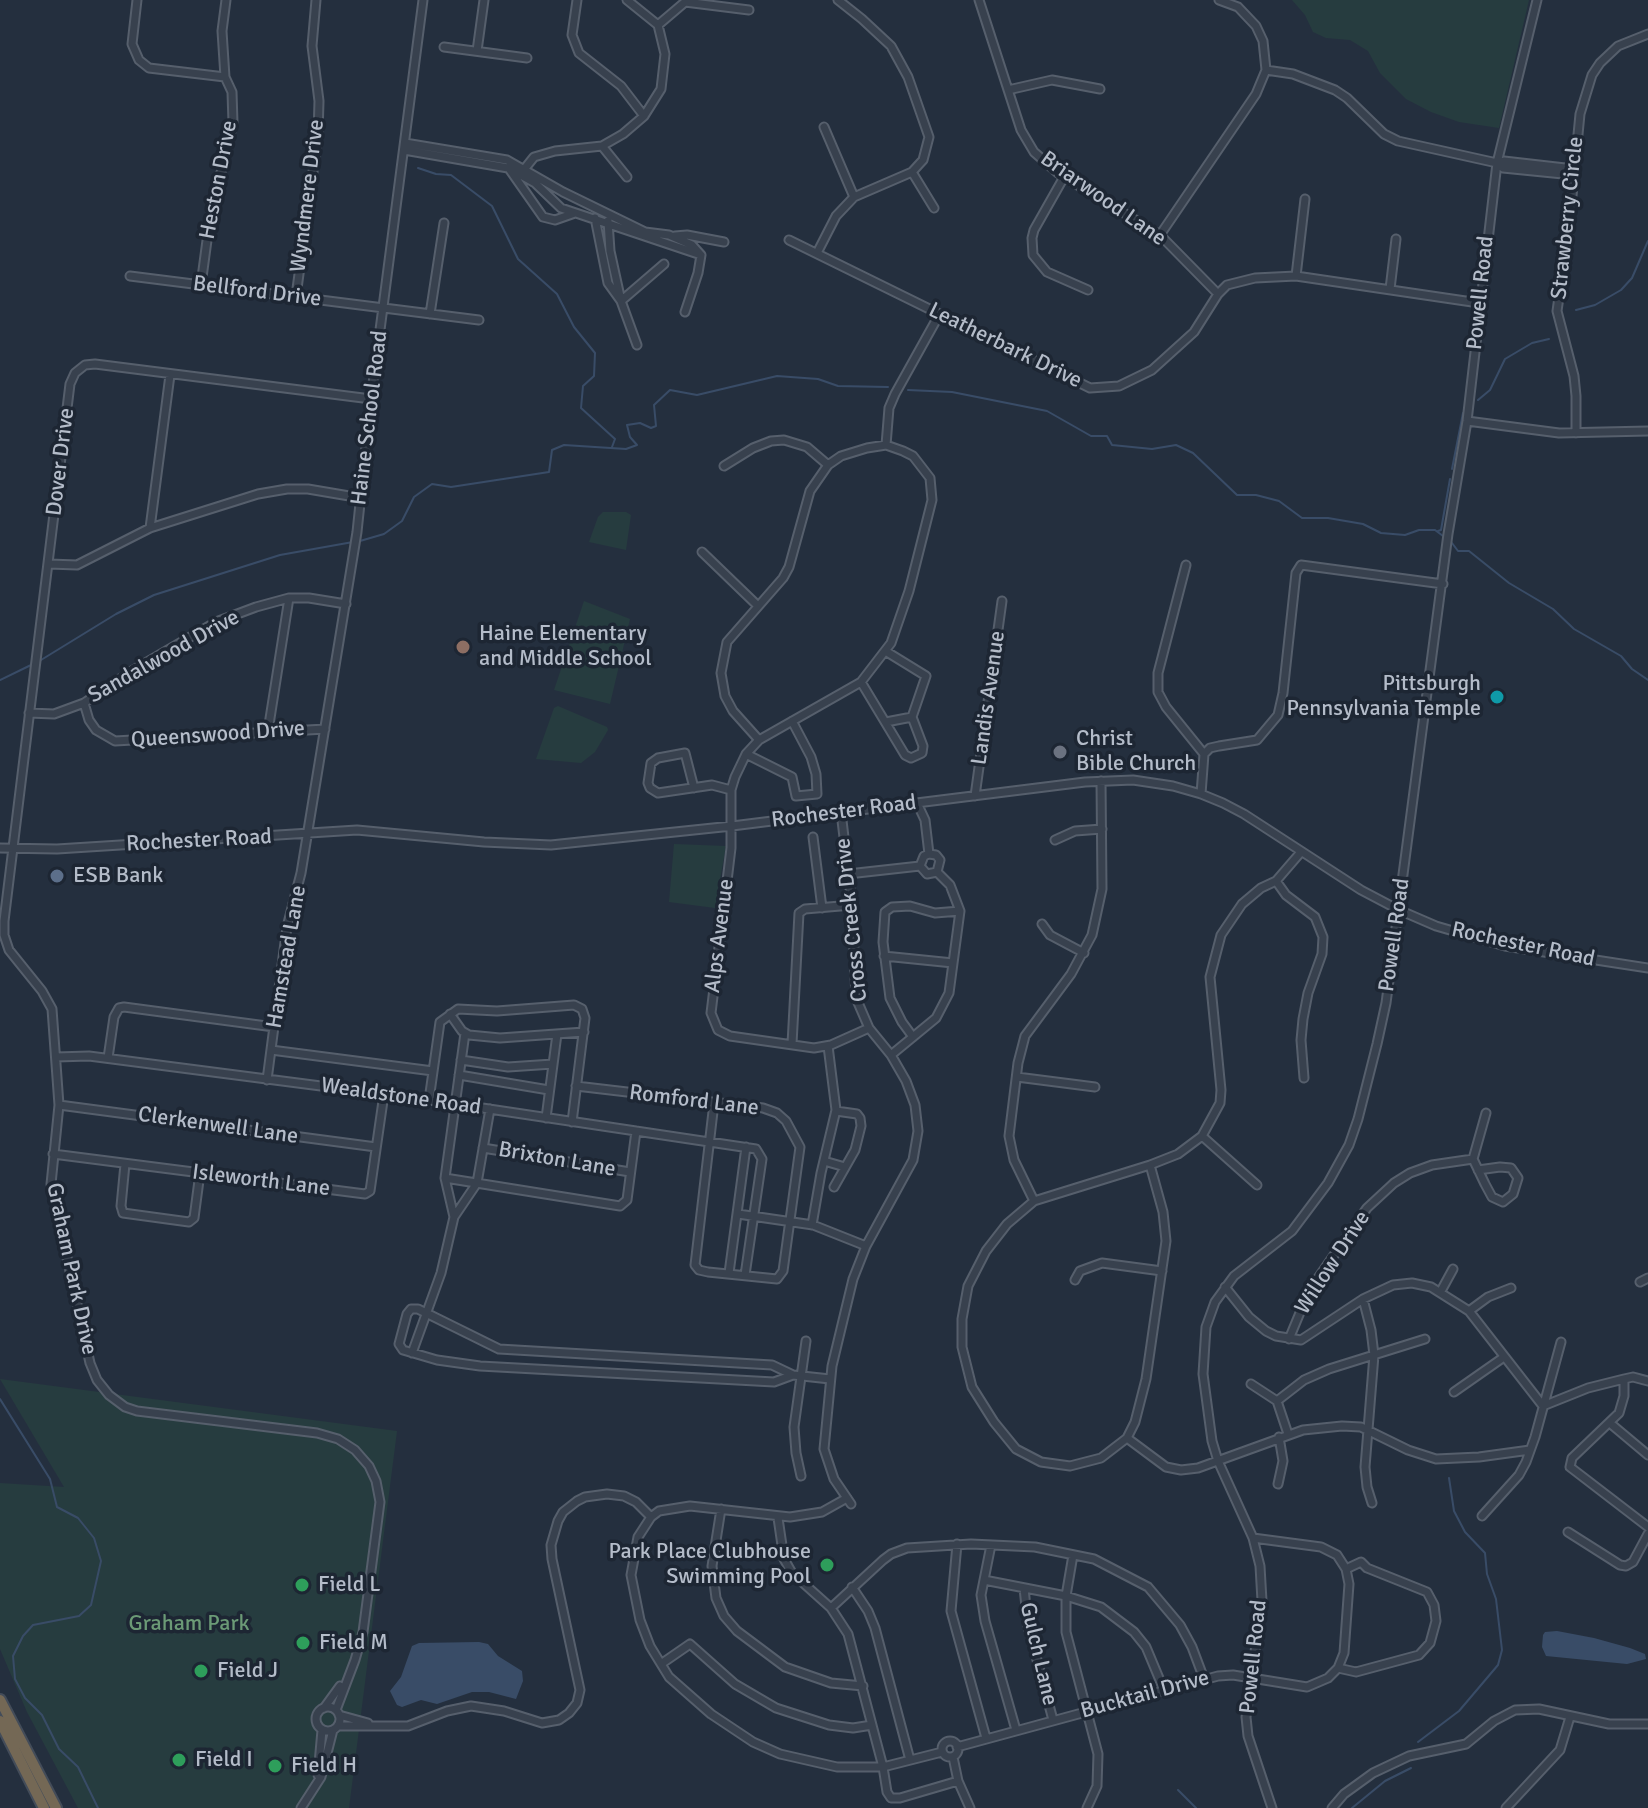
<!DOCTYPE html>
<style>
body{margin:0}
canvas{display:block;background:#242f3e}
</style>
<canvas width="1648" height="1808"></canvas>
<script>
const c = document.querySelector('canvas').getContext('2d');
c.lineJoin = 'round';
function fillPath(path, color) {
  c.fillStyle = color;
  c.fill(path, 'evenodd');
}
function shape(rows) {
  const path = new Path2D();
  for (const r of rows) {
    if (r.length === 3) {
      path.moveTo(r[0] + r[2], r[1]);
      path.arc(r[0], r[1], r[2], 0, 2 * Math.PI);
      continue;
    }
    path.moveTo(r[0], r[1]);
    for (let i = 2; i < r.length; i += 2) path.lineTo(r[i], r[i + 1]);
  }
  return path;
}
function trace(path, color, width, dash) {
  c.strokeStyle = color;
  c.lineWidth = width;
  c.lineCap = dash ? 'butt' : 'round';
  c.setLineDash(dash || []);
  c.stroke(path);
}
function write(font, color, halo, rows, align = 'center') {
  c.font = font + ' Signika,sans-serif';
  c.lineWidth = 7;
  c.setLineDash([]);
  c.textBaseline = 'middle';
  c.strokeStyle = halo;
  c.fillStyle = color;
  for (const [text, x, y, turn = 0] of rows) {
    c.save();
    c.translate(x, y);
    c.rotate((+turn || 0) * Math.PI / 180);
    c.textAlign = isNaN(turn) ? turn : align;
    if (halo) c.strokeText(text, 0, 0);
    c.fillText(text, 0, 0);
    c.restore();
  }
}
fillPath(shape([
 [1292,0,1529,0,1499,128,1459,122,1431,112,1406,99,1380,73,1368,51,1350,40,1326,38,1313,32,1305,15],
 [603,512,626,512,631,515,626,550,589,542,598,517],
 [584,601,630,619,610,704,554,690],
 [558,706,607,727,608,730,595,752,581,763,536,759,554,708],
 [674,844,726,846,715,908,669,902],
 [0,1379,397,1431,349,1808,78,1808,27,1712,0,1649,0,1483,64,1487]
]), '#263c3f');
fillPath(shape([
 [1557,1631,1594,1638,1630,1648,1645,1654,1646,1659,1627,1664,1546,1656,1542,1647,1543,1635,1545,1632],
 [479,1642,488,1644,498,1656,522,1671,523,1681,516,1699,489,1692,472,1692,437,1704,421,1700,402,1707,397,1705,390,1691,401,1677,412,1646,419,1643]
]), '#394c67');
trace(shape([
 [418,168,436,174,451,175,492,206,518,259,557,294,574,327,595,353,594,376,583,386,581,408,615,439,612,447],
 [1576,310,1595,305,1621,290,1632,278,1648,241],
 [908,390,952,392,1047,411,1091,436,1107,436,1112,445,1152,449,1176,445,1193,453,1237,495,1256,495,1279,501,1302,518,1328,518,1363,524,1381,533,1405,535,1419,530,1435,530,1443,536],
 [1478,400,1490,390,1505,359,1532,343,1549,339],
 [1452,469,1463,413],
 [1438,531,1441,530,1450,479],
 [360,541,384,534,402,521,414,497,432,484,451,487,549,472,552,450,564,445,626,449,637,445,630,437,627,425,640,423,651,428,656,426,654,405,670,390,697,395,777,376,818,379,838,386,888,387],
 [1452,543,1458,551,1469,551,1509,583,1553,609,1574,629,1621,656,1632,669,1648,680],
 [41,660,116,614,154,595,280,555,353,542],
 [0,680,31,665],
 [0,1399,50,1479,57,1507,78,1518,94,1538,101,1561,91,1605,79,1616,33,1625,23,1636,13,1656,15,1679,25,1698,42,1715,59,1749,78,1767,98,1808],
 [1418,1742,1459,1711,1498,1665,1502,1650,1496,1599,1487,1574,1485,1553,1465,1532,1454,1511,1449,1478],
 [1178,1790,1196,1808],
 [1352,1808,1385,1781,1411,1768]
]), '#394c67', 2);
const minor = shape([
 [137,0,132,44,139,60,149,68,225,77,222,31,226,0],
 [577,0,572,35,579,53,621,86,644,116],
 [627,0,658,25],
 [979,0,1021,130,1034,152,1058,173,1160,235,1218,294],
 [658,25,685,2,749,10],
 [444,47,527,58],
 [477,51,484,0],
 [1266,70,1293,74,1335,90,1347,98,1384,134,1398,141,1497,163,1503,168,1573,175],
 [1008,90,1052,80,1100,89],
 [824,127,854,197],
 [405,143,507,160,563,192,645,232,669,235,692,245,701,255,698,273,685,312],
 [602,146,627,177],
 [404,150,508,168,535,183,561,208,701,255],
 [1497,163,1504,161,1574,169],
 [510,170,543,217,555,220,575,213],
 [522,172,534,157,555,151,602,146,623,134,644,116,661,89,665,54,658,25],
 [912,172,934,208],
 [1064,177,1034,230,1032,238,1033,255,1047,272,1088,290],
 [595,218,608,283,621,301,610,251,608,221],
 [1160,235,1256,94,1266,70,1263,41,1256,26,1238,7,1219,0],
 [675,236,687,235,724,242],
 [789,240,1090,388,1119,386,1152,370,1194,332,1218,294,1227,285,1255,278,1296,276,1479,303],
 [817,253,836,216,854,197,912,172,923,160,929,137,908,77,891,46,862,19,838,0],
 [130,276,479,320],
 [1296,276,1305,199],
 [201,285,210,218,233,123,232,92,225,77],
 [1390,289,1396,239],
 [296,296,318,135,319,101,312,46,316,0],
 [430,314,444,223],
 [637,345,621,301,664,264],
 [1467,421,1559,433,1648,431],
 [1576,433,1576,396,1574,376,1557,311,1569,227,1580,114,1592,75,1600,63,1618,46,1648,34],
 [886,445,889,408,895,394,939,315],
 [724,466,753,448,771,441,784,440,807,447,828,465],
 [150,528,170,375],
 [702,552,758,606],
 [49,564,77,565,150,528,258,494,287,489,308,489,361,498],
 [1186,565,1158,673,1158,692,1166,707,1204,754],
 [861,682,905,755,911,758,922,753,923,746,912,717,926,676,887,652],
 [84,703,89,720,96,730,115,741,325,729],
 [29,713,54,714,84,703,130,672,216,622,256,607,289,598,309,598,346,604],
 [886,722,912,717],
 [268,731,289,598],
 [759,740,733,711,725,696,721,673,727,642,783,578,789,567,810,491,828,465,841,456,867,448,886,445,903,451,913,456,930,478,932,500,909,591,891,643,861,682,759,740,746,754,735,777,731,790,731,848,711,1013,718,1030,730,1036,814,1048,831,1045,869,1028],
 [746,754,792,777,796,796,817,794,816,774,811,757,792,721],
 [694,788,685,753,658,758,651,763,648,783,650,788,658,793,712,785,731,790],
 [1201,794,1204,754,1210,748,1219,746,1257,740,1278,715,1283,693,1296,573,1301,565,1443,584],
 [975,796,1002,601],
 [917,803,925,820,929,854],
 [841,812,852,905,856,998,869,1028,891,1055,906,1081,915,1105,918,1131,913,1160,866,1246,853,1279,832,1366,824,1449,834,1479,851,1504],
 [813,837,822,908],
 [1055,840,1075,831,1102,829],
 [0,848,57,849,357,830,484,842,551,845,732,826,1085,782,1133,780,1173,786,1201,794,1223,803,1244,814,1361,890,1399,910,1436,926,1505,946,1648,968],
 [929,854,924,856,920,866,927,874,937,872],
 [929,854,936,855,940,860,937,872],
 [848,874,920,866],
 [1276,881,1286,895,1315,917,1323,937,1322,954,1308,993,1303,1019,1301,1040,1304,1078],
 [1042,924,1050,935,1084,953],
 [884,956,953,963],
 [450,1014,462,1031,469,1035,500,1038,584,1032],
 [913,1037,902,1022,890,998,883,942,885,912,892,907,910,906,935,913,960,911],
 [792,1044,799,913,805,909,852,905],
 [271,1050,433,1071],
 [891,1055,936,1018,949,993,960,911,950,885,937,872],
 [56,1057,89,1056,429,1100,756,1149,762,1159,745,1275],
 [108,1058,114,1017,119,1008,124,1007,274,1027],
 [461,1060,508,1067,553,1064],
 [459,1075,549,1090],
 [1017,1077,1095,1087],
 [267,1080,287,927,301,873,357,532,371,399,423,0],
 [576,1086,763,1108,777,1113,786,1121,800,1147,783,1271,777,1279,708,1272,699,1270,695,1265,714,1103],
 [429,1100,440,1022,458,1009,497,1011,574,1005,582,1009,585,1018,572,1122],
 [59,1105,376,1147],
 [546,1118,557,1034],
 [1202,1136,1257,1185],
 [483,1148,630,1172],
 [53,1154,365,1194,370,1191,384,1094],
 [1473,1159,1485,1184,1492,1197,1503,1202,1513,1194,1518,1178,1511,1168,1500,1167,1478,1170],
 [1473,1159,1486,1113],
 [824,1161,845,1167],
 [125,1164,121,1206,123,1213,189,1222,194,1218,200,1173],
 [1150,1165,1034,1201,1007,1224,986,1251,968,1286,962,1319,962,1347,972,1387,994,1422,1016,1449,1041,1462,1070,1466,1101,1458,1127,1438,1135,1422,1146,1379,1166,1241,1163,1212,1150,1165,1178,1154,1202,1136,1220,1103,1221,1090,1210,977,1221,935,1242,904,1261,888,1276,881,1301,852],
 [445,1178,620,1206,627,1200,636,1131],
 [834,1187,855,1150,861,1126,860,1118,857,1114,836,1111],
 [1034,1201,1014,1160,1009,1136,1018,1063,1025,1036,1071,974,1092,935,1102,889,1101,781],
 [738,1214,813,1225,866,1246],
 [454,1217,477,1183,490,1109],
 [812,1225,821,1173,836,1110,828,1046],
 [729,1273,746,1147],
 [1075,1280,1080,1271,1102,1263,1162,1271],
 [1640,1282,1648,1278],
 [1225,1287,1249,1317,1266,1331,1276,1336,1301,1340,1363,1299,1393,1285,1412,1283,1431,1287,1469,1311,1543,1406],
 [1441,1291,1453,1269],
 [1363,1299,1371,1330,1374,1355,1365,1467,1367,1487,1372,1503],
 [1469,1311,1488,1297,1511,1288],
 [1289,1339,1309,1291,1367,1208,1394,1183,1410,1173,1432,1165,1473,1159],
 [412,1353,441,1273,454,1217,445,1178,465,1033],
 [793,1375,774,1382,480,1366,437,1360,403,1350,399,1344,407,1314,411,1309,418,1309,499,1349,772,1365,793,1375,830,1379],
 [1624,1379,1624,1396,1619,1413,1572,1458,1570,1467,1648,1527],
 [1251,1384,1277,1401],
 [1454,1392,1504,1357],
 [1277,1401,1304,1380,1329,1369,1425,1339],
 [1277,1401,1288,1434],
 [1543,1406,1588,1388,1624,1379,1633,1377,1648,1381],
 [1611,1424,1648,1455],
 [1127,1438,1166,1467,1181,1470,1198,1468,1303,1430,1342,1426,1361,1427,1408,1450,1436,1459,1479,1457,1530,1450],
 [801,1476,796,1453,794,1427,806,1341],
 [1278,1484,1283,1461,1279,1437],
 [721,1509,712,1566,716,1598,724,1616,737,1631,785,1667,831,1683,863,1686],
 [1482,1516,1519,1475,1526,1462,1535,1437,1561,1342],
 [778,1518,784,1559,792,1573,831,1608,848,1634,883,1767,837,1767,780,1754,753,1742,711,1714,669,1677,650,1646,640,1620,631,1575,638,1537,651,1517,659,1511,690,1506,790,1517,822,1512,847,1498],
 [1568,1532,1620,1565,1626,1566,1633,1562,1648,1534],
 [957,1544,951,1611,986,1738],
 [991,1545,981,1595,985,1621,1016,1730],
 [1073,1555,1066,1596,1066,1632,1098,1754,1097,1786,1087,1808],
 [984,1580,1066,1596,1101,1607,1134,1632,1146,1647,1164,1690],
 [852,1587,868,1611,875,1628,910,1760],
 [1024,1588,1028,1626,1053,1720],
 [831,1608,883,1560,891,1554,907,1548,971,1544,1035,1547,1094,1559,1148,1587,1180,1625,1192,1647,1204,1679],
 [661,1664,690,1644,735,1684,776,1708,829,1725,853,1728,872,1725],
 [1338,1668,1356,1672,1419,1655,1430,1643,1436,1621,1434,1605,1427,1592,1367,1568,1361,1562,1346,1569],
 [328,1719,12],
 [324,1708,340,1686],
 [336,1710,355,1660,363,1632,380,1502,376,1481,369,1466,355,1450,338,1439,317,1433,137,1411,125,1407,109,1395,97,1380,90,1363,51,1184,59,1105,52,1009,42,991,9,950,4,935,4,921,70,384,75,373,85,365,95,364,371,399],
 [339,1715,368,1723],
 [338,1726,408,1726,447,1711,471,1706,504,1711,542,1723,559,1720,569,1713,577,1703,580,1690,552,1559,551,1545,558,1521,563,1512,577,1501,585,1497,607,1494,624,1496,636,1502,651,1517],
 [950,1749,8],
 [957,1747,1218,1676,1233,1675,1307,1687,1328,1678,1338,1668,1344,1653,1349,1584,1346,1569,1337,1555,1321,1547,1253,1538],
 [942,1752,883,1767,887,1792,891,1798,900,1798,958,1781,953,1757],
 [318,1775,322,1730],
 [958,1781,970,1808],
 [301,1808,321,1777,333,1730],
 [1272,1808,1248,1736,1246,1717,1262,1601,1260,1566,1253,1538,1218,1461,1212,1441,1203,1374,1206,1327,1215,1302,1234,1276,1292,1231,1328,1183,1349,1145,1358,1119,1377,1044,1386,1003,1448,534,1467,421,1497,163,1537,0],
 [1332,1808,1344,1794,1373,1773,1409,1756,1466,1744,1494,1721,1515,1710,1539,1709,1609,1724,1648,1724],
 [1506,1808,1560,1750,1570,1717]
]);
const highway = shape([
 [0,1700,56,1808],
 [0,1721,44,1808]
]);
trace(minor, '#565f6c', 11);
trace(highway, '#434c59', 14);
trace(minor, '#38414e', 7);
trace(highway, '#746855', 10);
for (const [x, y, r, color] of [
 [463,647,8,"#8d6e63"],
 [1497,697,8,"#0f9aa8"],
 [1060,752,8,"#6b7280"],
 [57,876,8,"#5c6f8a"],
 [827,1565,8,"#2e9e5b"],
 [302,1585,8,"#2e9e5b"],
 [303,1643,8,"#2e9e5b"],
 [201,1671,8,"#2e9e5b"],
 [179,1760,8,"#2e9e5b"],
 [275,1766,8,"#2e9e5b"]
]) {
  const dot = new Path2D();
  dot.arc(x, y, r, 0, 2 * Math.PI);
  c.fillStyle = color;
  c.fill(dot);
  trace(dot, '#1d2633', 3);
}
write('22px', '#b4bcc9', '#1d2633', [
 ["Heston Drive",219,180,-79],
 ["Wyndmere Drive",308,196,-83],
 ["Briarwood Lane",1103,199,35],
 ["Strawberry Circle",1568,218,-84],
 ["Bellford Drive",257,292,7],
 ["Powell Road",1481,293,-84],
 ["Leatherbark Drive",1005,346,26],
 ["Haine School Road",370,418,-83],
 ["Dover Drive",61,462,-83],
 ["Sandalwood Drive",164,657,-29],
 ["Landis Avenue",989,698,-82],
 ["Queenswood Drive",218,735,-4],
 ["Rochester Road",844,812,-7],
 ["Rochester Road",199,841,-3],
 ["Cross Creek Drive",852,920,-96],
 ["Powell Road",1395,935,-82],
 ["Alps Avenue",720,936,-83],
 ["Rochester Road",1523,945,12],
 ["Hamstead Lane",287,957,-80],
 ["Wealdstone Road",401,1097,8],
 ["Romford Lane",694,1101,7],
 ["Clerkenwell Lane",218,1126,8],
 ["Brixton Lane",557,1160,10],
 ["Isleworth Lane",261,1181,7],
 ["Willow Drive",1333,1263,-57],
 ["Graham Park Drive",71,1269,78],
 ["Gulch Lane",1038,1654,77],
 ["Powell Road",1254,1657,-84],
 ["Bucktail Drive",1145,1695,-15]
]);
write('22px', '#b4bcc9', '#1d2633', [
 ["Haine Elementary",479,634],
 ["and Middle School",479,659],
 ["Pittsburgh",1481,684,"right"],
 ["Pennsylvania Temple",1481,709,"right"],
 ["Christ",1076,739],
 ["Bible Church",1076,764],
 ["ESB Bank",73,876],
 ["Park Place Clubhouse",811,1552,"right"],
 ["Swimming Pool",811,1577,"right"],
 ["Field L",318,1585],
 ["Field M",319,1643],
 ["Field J",217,1671],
 ["Field I",195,1760],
 ["Field H",291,1766]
], 'left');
write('22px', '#6b9a76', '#1d2633', [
 ["Graham Park",189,1624]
]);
</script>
